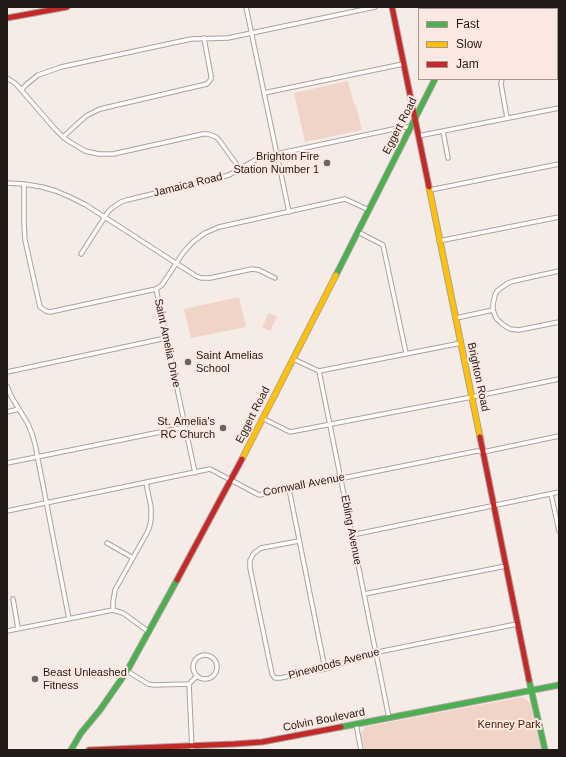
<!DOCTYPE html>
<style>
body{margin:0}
#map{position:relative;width:566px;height:757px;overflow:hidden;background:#f5ebe7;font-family:Arial,sans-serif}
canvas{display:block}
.frame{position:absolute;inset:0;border:8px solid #221b18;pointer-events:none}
.legend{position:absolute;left:418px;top:8px;width:140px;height:72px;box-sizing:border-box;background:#fbe8e1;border:1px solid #a49691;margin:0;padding:5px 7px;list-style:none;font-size:12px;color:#221b18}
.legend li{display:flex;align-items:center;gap:8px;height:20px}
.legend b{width:20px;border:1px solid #a49691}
</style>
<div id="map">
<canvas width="566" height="757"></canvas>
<div class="frame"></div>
<ul class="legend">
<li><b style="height:5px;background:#4caf50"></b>Fast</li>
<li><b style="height:5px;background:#ffc107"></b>Slow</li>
<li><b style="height:5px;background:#c62828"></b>Jam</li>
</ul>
</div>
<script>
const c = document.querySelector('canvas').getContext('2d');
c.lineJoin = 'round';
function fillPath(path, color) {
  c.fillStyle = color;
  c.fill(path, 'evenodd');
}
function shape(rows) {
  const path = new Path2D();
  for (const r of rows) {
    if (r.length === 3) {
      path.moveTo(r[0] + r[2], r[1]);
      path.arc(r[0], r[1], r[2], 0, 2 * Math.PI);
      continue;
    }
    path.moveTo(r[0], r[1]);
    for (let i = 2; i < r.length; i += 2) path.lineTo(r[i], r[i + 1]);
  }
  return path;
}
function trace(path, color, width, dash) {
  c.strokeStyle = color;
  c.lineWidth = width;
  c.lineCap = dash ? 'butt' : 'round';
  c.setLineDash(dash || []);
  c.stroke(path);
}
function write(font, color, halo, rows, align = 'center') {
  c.font = font + ' Arial,sans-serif';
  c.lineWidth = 4;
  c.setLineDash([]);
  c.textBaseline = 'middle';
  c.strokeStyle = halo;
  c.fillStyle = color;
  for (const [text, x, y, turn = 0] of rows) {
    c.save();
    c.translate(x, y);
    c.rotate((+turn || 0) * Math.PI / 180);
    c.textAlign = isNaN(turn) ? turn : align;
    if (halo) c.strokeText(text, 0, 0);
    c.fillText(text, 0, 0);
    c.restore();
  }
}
fillPath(shape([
 [348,81,354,105,356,105,362,130,305,142,294,93],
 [239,297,246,327,191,338,184,309],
 [269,313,277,317,270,331,262,327],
 [522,697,530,702,541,750,364,750,361,732,364,730,364,727]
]), '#f1d4c8');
const street = shape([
 [246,7,289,212],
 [523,7,523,9],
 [557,53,559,53],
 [7,78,16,84,55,129,63,137,70,142,85,151,99,154,113,154,203,134,208,134,216,137,219,140,240,169],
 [502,79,501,84,507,118],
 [21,90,27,84,38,75,44,73,61,67,191,39,228,38,375,7],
 [264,93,403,64],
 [443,131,448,158],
 [418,136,559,108],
 [63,137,86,116,100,109,207,84,211,79,211,76,204,38],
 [7,183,24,184,42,187,56,191,70,197,86,205,196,276,201,278,210,278,252,269,259,270,275,278],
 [24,184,24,223,25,240,40,307,46,311,50,312,156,289,162,285,183,253,189,246,194,241,205,233,219,227,345,199,369,210],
 [430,190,559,164],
 [358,232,383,245,406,353],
 [439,241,559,217],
 [81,254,108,212,112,208,121,202,127,200,222,177,229,175,257,159,267,156,403,127,411,127],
 [559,271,514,281,508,283,497,291,495,295,493,304,493,310,496,318,502,324,510,329,519,330,559,322],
 [156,289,195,473],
 [456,318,493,310],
 [293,359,319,371,389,718],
 [319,371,461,343],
 [7,372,166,338],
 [7,386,11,396,28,424,32,434,35,444,69,619],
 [7,412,19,409],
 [262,418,290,432,472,397,559,379],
 [7,463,185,427],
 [289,489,325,669],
 [551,494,559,531],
 [7,511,210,469,259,495,477,451,483,452,559,436],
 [352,535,559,492],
 [299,541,261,548,254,553,250,560,250,568,272,674,275,678,280,678,325,669,335,666,368,654,517,624],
 [107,543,133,558],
 [364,594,506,566],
 [13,599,18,628],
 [113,610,113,602,115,590,148,531,150,525,151,519,151,507,146,483],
 [7,631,113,610,123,613,149,632],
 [205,667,12],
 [127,671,148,684,154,685,189,684],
 [189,684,192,750],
 [189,684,197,676],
 [356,724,361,750]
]);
const fast = shape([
 [336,275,435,79],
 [529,680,545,750],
 [341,727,559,685],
 [71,750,81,733,100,710,127,671,177,580]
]);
const slow = shape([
 [471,9,472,7],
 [429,187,480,437],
 [242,459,336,275]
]);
const jam = shape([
 [392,7,429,187],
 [7,18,67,7],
 [480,437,529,680],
 [177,580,242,459],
 [89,750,234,744,262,742,341,727]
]);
trace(street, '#aaa29f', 5.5);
trace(fast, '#aaa29f', 7);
trace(slow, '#aaa29f', 7);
trace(jam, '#aaa29f', 7);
trace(street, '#fefcfb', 3.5);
trace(fast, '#4caf50', 5);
trace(slow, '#ffc107', 5);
trace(jam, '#c62828', 5);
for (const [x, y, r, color] of [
 [327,163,4,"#6c6460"],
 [188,362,4,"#6c6460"],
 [223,428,4,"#6c6460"],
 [35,679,4,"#6c6460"]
]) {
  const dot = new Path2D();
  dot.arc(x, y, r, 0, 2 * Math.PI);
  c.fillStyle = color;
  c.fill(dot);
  trace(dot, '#fbe8e1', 1.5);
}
write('11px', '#221b18', '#fbe8e1', [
 ["Eggert Road",400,126,-63],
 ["Jamaica Road",188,185,-14],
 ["Saint Amelia Drive",167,343,78],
 ["Brighton Road",478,377,78],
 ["Eggert Road",253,415,-63],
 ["Cornwall Avenue",304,485,-11],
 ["Ebling Avenue",351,530,79],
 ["Pinewoods Avenue",334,664,-15],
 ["Colvin Boulevard",324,720,-11]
]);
write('11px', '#221b18', '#fbe8e1', [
 ["Brighton Fire",319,157],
 ["Station Number 1",319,170],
 ["Saint Amelias",196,356,"left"],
 ["School",196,369,"left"],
 ["St. Amelia's",215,422],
 ["RC Church",215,435],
 ["Beast Unleashed",43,673,"left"],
 ["Fitness",43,686,"left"]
], 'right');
write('11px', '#4b1800', '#fbe8e1', [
 ["Kenney Park",509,725]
]);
</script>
